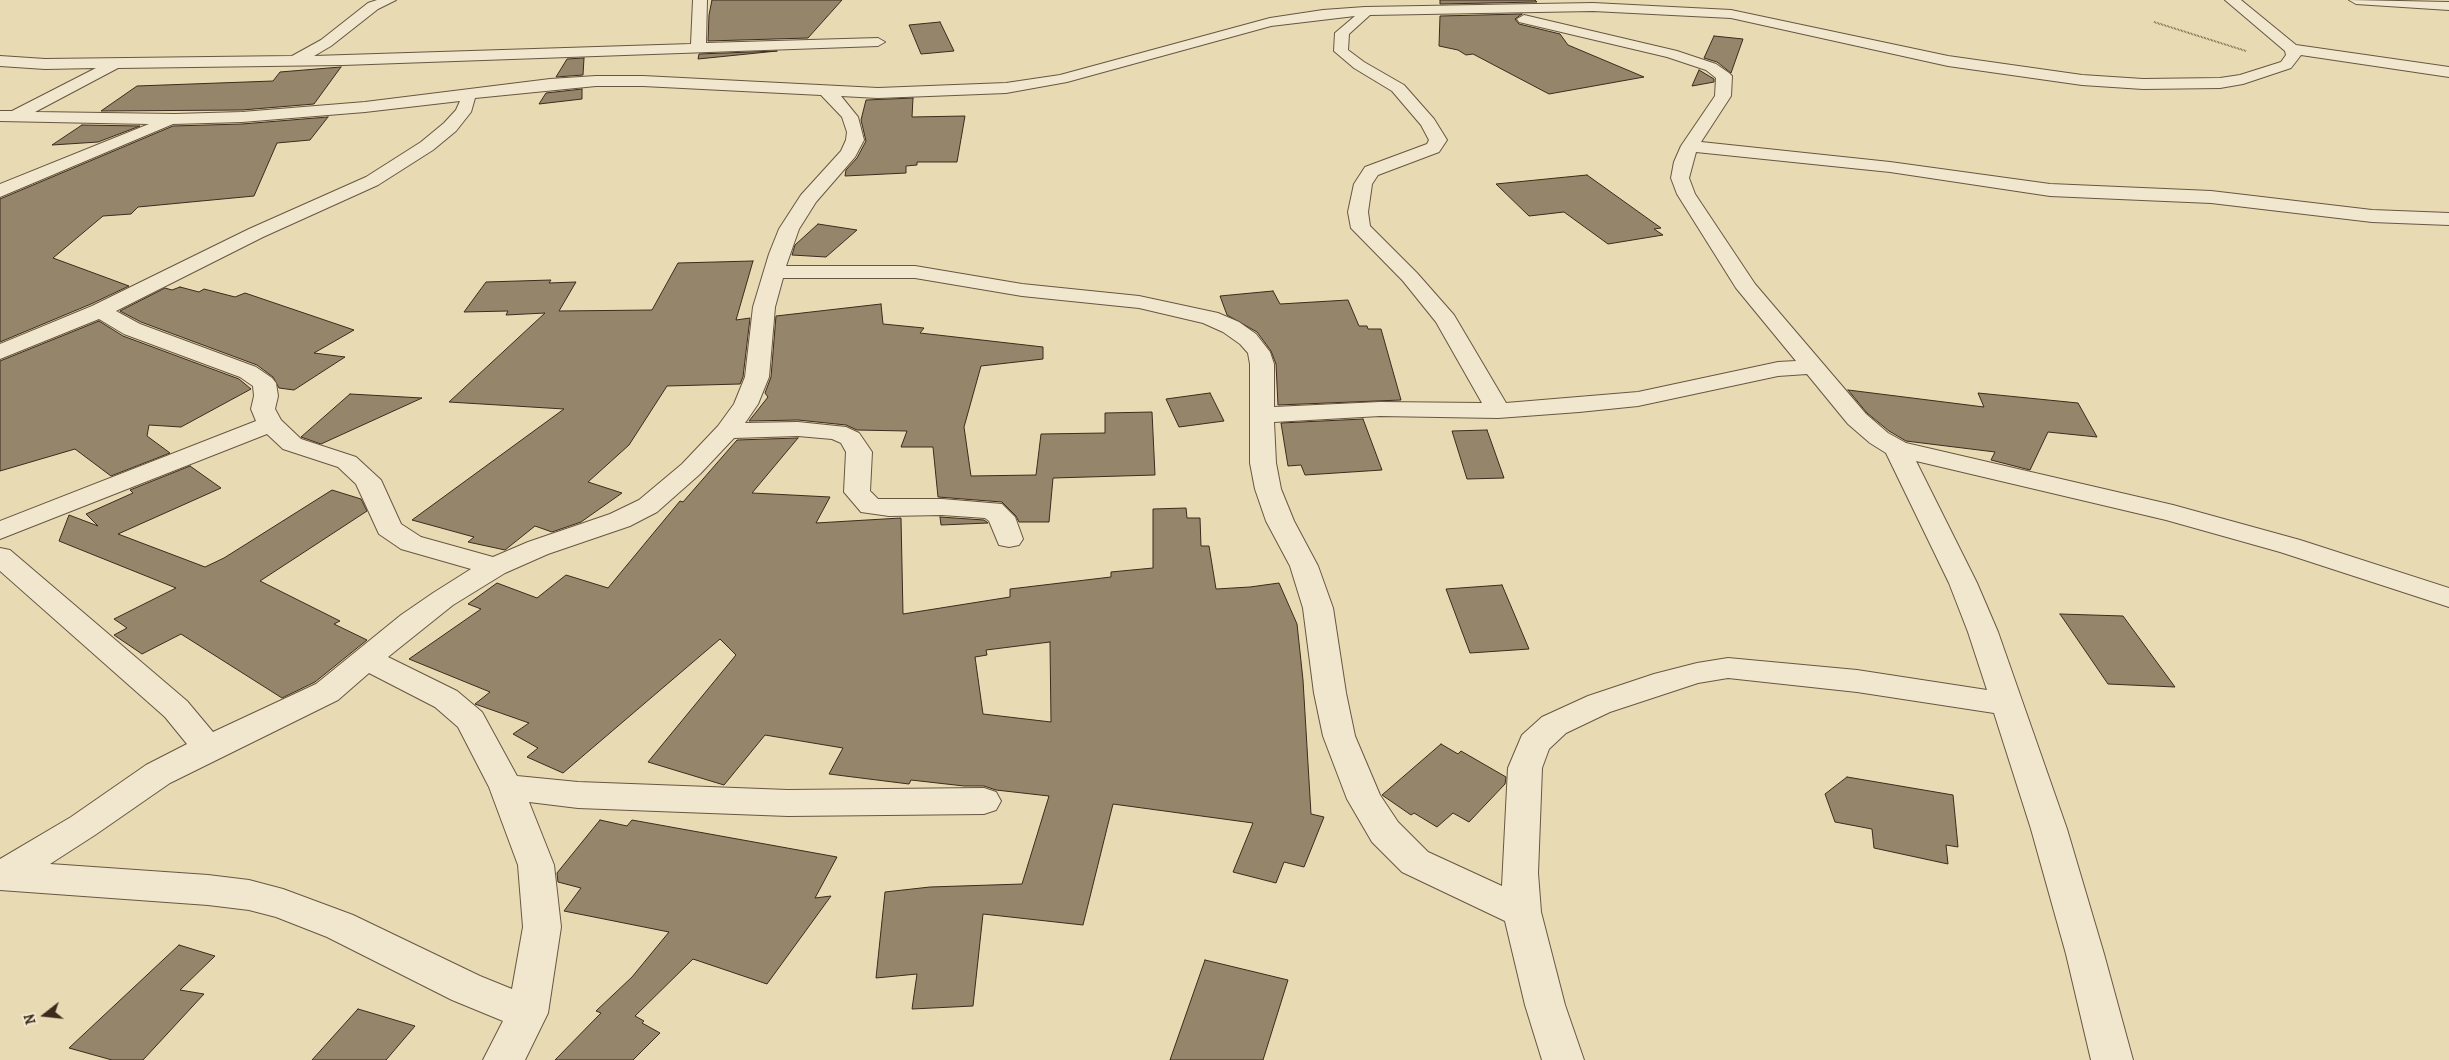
<!DOCTYPE html>
<style>
body{margin:0}
#map{position:relative;width:2449px;height:1060px;overflow:hidden;background:#e8dab3;font-family:Alegreya,serif}
canvas{display:block}
.north{position:absolute;left:20px;top:990px;width:50px;height:50px;-webkit-text-stroke:4px #f0e7ce;paint-order:stroke;rotate:254deg;font-size:14px;font-weight:700;line-height:20px;text-align:center;color:#3c2b1c}
.north::after{content:'';display:block;margin:auto;width:18px;height:22px;background:#3c2b1c;clip-path:polygon(50% 0,100% 100%,50% 72%,0 100%)}
</style>
<div id="map">
<canvas width="2449" height="1060"></canvas>
<div class="north">N</div>
</div>
<script>
const c = document.querySelector('canvas').getContext('2d');
c.lineJoin = 'round';
function fillPath(path, color) {
  c.fillStyle = color;
  c.fill(path, 'evenodd');
}
function shape(rows) {
  const path = new Path2D();
  for (const r of rows) {
    path.moveTo(r[0], r[1]);
    for (let i = 2; i < r.length; i += 2) path.lineTo(r[i], r[i + 1]);
  }
  return path;
}
function trace(path, color, width, dash) {
  c.strokeStyle = color;
  c.lineWidth = width;
  c.lineCap = dash ? 'butt' : 'round';
  c.setLineDash(dash || []);
  c.stroke(path);
}
const building = shape([
 [712,0,842,0,808,38,708,41,709,15,712,0],
 [1440,0,1535,0,1537,2,1440,4,1440,0],
 [1522,14,1515,19,1519,24,1560,34,1568,45,1644,77,1549,94,1473,54,1466,55,1458,50,1439,46,1440,16,1522,14],
 [940,22,954,51,921,54,909,25,940,22],
 [1714,36,1743,39,1731,73,1717,62,1704,58,1714,36],
 [777,51,698,59,699,54,777,51],
 [584,58,583,75,556,77,567,59,584,58],
 [341,67,314,104,242,110,101,111,137,86,273,81,280,72,341,67],
 [1699,70,1714,79,1714,82,1692,86,1699,70],
 [582,89,582,99,539,104,546,93,582,89],
 [913,98,912,117,965,116,957,162,917,162,917,165,906,166,906,173,845,176,846,170,857,158,866,141,861,120,866,100,913,98],
 [328,117,310,140,277,143,254,196,138,207,131,214,103,216,53,258,129,286,91,304,0,342,0,199,173,126,242,124,328,117],
 [82,125,140,126,98,142,52,145,82,125],
 [1587,175,1661,228,1654,229,1663,235,1608,244,1564,212,1529,216,1496,184,1587,175],
 [818,224,857,230,826,257,792,255,795,245,818,224],
 [753,261,736,320,750,318,743,377,740,384,667,386,629,445,588,482,622,493,581,522,552,532,535,526,505,550,468,542,474,537,412,520,564,409,449,402,545,313,506,315,508,311,464,312,486,282,551,280,549,283,576,282,559,311,652,310,678,263,753,261],
 [180,287,199,292,204,289,235,297,245,293,354,330,314,353,345,357,294,390,279,388,273,377,257,365,141,322,120,311,165,288,172,290,180,287],
 [1273,291,1280,304,1348,300,1359,326,1367,326,1368,329,1381,329,1401,400,1278,405,1276,364,1271,351,1257,332,1227,315,1220,296,1273,291],
 [881,304,883,324,924,328,920,333,1043,347,1043,359,981,366,964,427,971,476,1036,475,1041,434,1105,433,1105,413,1152,412,1155,475,1053,478,1049,522,1019,522,1016,516,1002,502,938,497,933,447,901,447,907,431,857,430,846,425,798,420,749,421,768,397,765,393,771,377,776,316,881,304],
 [99,321,123,336,239,379,251,389,181,427,149,425,147,436,170,453,111,476,75,449,0,471,0,361,99,321],
 [1848,390,1984,407,1978,393,2078,403,2097,437,2048,432,2030,470,1991,460,1995,452,1906,441,1889,431,1867,413,1848,390],
 [1210,393,1224,421,1179,427,1166,399,1210,393],
 [350,394,422,398,321,444,301,437,350,394],
 [1363,419,1382,470,1305,475,1301,465,1288,466,1281,423,1363,419],
 [1487,430,1504,478,1467,479,1452,431,1487,430],
 [798,438,752,493,830,497,816,523,901,518,903,614,1010,597,1010,589,1111,577,1111,572,1153,568,1153,509,1186,508,1187,518,1200,518,1201,546,1209,546,1216,589,1250,587,1279,583,1297,624,1303,680,1311,814,1324,817,1304,867,1284,862,1276,883,1233,872,1253,823,1113,804,1083,925,983,914,973,1006,912,1009,917,974,876,978,885,892,930,887,1022,884,1049,796,996,790,984,786,964,786,911,780,909,784,829,774,843,748,765,735,724,785,648,762,736,655,720,639,563,773,527,757,538,748,513,734,529,723,475,704,490,692,409,659,481,609,468,604,497,583,537,598,566,575,608,588,680,501,683,502,737,440,798,438],
 [1050,642,1051,722,983,714,975,657,987,655,986,650,1050,642],
 [190,466,221,488,118,534,205,567,224,558,332,490,361,499,367,511,260,581,340,621,334,624,367,640,315,682,282,698,181,634,142,654,114,635,127,628,114,619,176,588,59,541,69,515,98,526,86,514,133,493,130,490,190,466],
 [940,517,984,520,988,523,941,525,940,517],
 [1502,585,1529,649,1470,653,1446,589,1502,585],
 [2060,614,2123,616,2175,687,2108,684,2060,614],
 [1441,744,1458,754,1461,751,1506,777,1505,784,1469,822,1453,813,1437,827,1414,813,1411,815,1382,795,1441,744],
 [1847,777,1953,795,1958,847,1946,845,1948,864,1874,848,1872,829,1835,822,1825,794,1847,777],
 [600,820,627,826,632,820,837,857,815,898,831,896,767,984,693,959,635,1016,644,1021,642,1023,660,1033,633,1060,555,1060,601,1013,596,1011,632,977,669,932,564,911,581,888,558,882,557,873,600,820],
 [179,945,215,956,180,990,204,994,143,1060,112,1060,69,1048,179,945],
 [1205,960,1288,980,1263,1060,1170,1060,1205,960],
 [358,1009,415,1026,386,1060,312,1060,358,1009]
]);
fillPath(building, '#95866b');
trace(building, '#3c2b1c', 1);
const street = shape([
 [377,0,396,0,378,9,331,46,314,56,691,44,693,0,707,0,706,43,878,38,885,42,878,46,343,65,118,68,35,112,175,114,242,112,365,102,550,79,596,76,643,76,878,88,1006,83,1060,75,1270,18,1323,10,1365,7,1593,3,1731,10,1948,56,2082,75,2143,79,2220,78,2240,75,2281,62,2286,55,2285,51,2225,0,2241,0,2296,45,2449,67,2449,77,2301,55,2291,68,2243,84,2220,88,2143,89,2082,85,1948,66,1731,18,1593,11,1370,15,1349,34,1348,50,1364,62,1404,85,1434,119,1447,140,1439,152,1378,175,1372,184,1368,212,1370,226,1417,273,1454,315,1506,403,1638,392,1778,362,1796,361,1736,288,1677,194,1671,178,1674,162,1681,146,1715,96,1716,78,1706,70,1667,57,1519,22,1517,19,1524,15,1677,51,1716,64,1729,73,1732,76,1731,96,1701,142,1890,162,2050,184,2211,191,2372,210,2449,213,2449,225,2372,222,2211,203,2050,196,1890,172,1696,152,1689,178,1695,194,1755,284,1866,414,1888,433,1906,443,2173,505,2300,540,2449,588,2449,607,2280,552,2166,520,1916,461,1977,583,1998,632,2067,829,2104,954,2133,1060,2091,1060,2066,954,2031,829,1994,713,1857,692,1728,678,1698,683,1610,712,1566,733,1549,749,1542,768,1538,873,1541,912,1565,1005,1584,1060,1542,1060,1525,1005,1505,921,1402,872,1372,842,1347,799,1323,736,1314,693,1303,608,1290,566,1266,521,1255,489,1250,463,1250,364,1248,353,1240,344,1223,332,1203,323,1139,308,1022,296,915,278,783,278,775,307,769,377,758,404,745,423,798,422,846,427,859,433,872,452,870,491,878,499,942,499,1002,504,1015,517,1023,539,1019,545,1009,547,999,545,989,521,985,518,942,515,889,516,861,512,844,492,846,452,841,443,832,439,798,436,734,438,700,474,657,512,630,526,548,554,505,573,453,605,388,657,457,691,482,712,517,776,578,782,788,790,984,788,996,792,1001,801,996,810,984,814,788,816,578,808,529,802,554,865,561,927,548,1013,525,1060,483,1060,503,1021,452,1000,327,937,276,917,249,910,208,905,0,890,0,859,71,817,146,765,187,744,165,717,0,571,0,548,10,550,187,701,213,732,316,684,401,615,433,593,471,569,401,549,379,534,356,484,338,467,283,449,267,434,0,539,0,521,256,421,251,409,254,396,253,386,240,377,124,334,99,319,0,359,0,344,92,306,249,229,366,177,421,142,444,123,456,110,460,101,365,112,242,122,173,124,0,197,0,184,149,124,0,121,0,111,12,111,96,68,45,69,0,66,0,56,45,59,292,56,321,40,368,3,377,0],
 [1355,16,1335,33,1334,51,1354,68,1392,91,1421,125,1429,140,1427,144,1365,167,1354,184,1348,212,1351,228,1403,281,1436,322,1482,403,1380,402,1274,407,1274,364,1270,352,1256,334,1239,322,1218,313,1139,296,1022,284,915,266,786,266,799,229,816,202,855,157,864,140,858,117,841,96,878,98,1006,93,1067,82,1271,26,1355,16],
 [596,86,643,86,821,95,842,117,847,132,846,140,841,151,801,195,779,229,769,254,753,307,745,377,734,404,718,426,682,464,639,500,610,514,528,542,493,557,421,537,401,524,381,480,356,457,301,439,281,420,275,409,278,396,276,383,272,378,256,367,140,324,116,311,263,237,378,185,433,150,456,131,471,112,475,98,596,86],
 [1807,374,1848,424,1870,443,1886,453,1949,583,1968,632,1987,690,1857,670,1728,658,1697,663,1654,674,1588,696,1542,717,1522,735,1508,768,1502,886,1428,852,1398,822,1380,795,1355,736,1346,693,1333,608,1318,566,1294,521,1281,489,1276,463,1274,422,1380,416,1498,418,1579,412,1638,406,1778,376,1807,374],
 [369,673,435,707,458,727,489,787,518,865,523,927,512,989,480,976,353,915,283,889,249,880,208,875,50,864,95,835,170,783,338,700,369,673],
 [2349,0,2449,2,2449,10,2356,4,2349,0]
]);
trace(street, '#675742', 2);
trace(shape([
 [2154,22,2246,51]
]), '#3c2b1c', 2, [0.5, 1]);
fillPath(street, '#f0e7ce');
</script>
